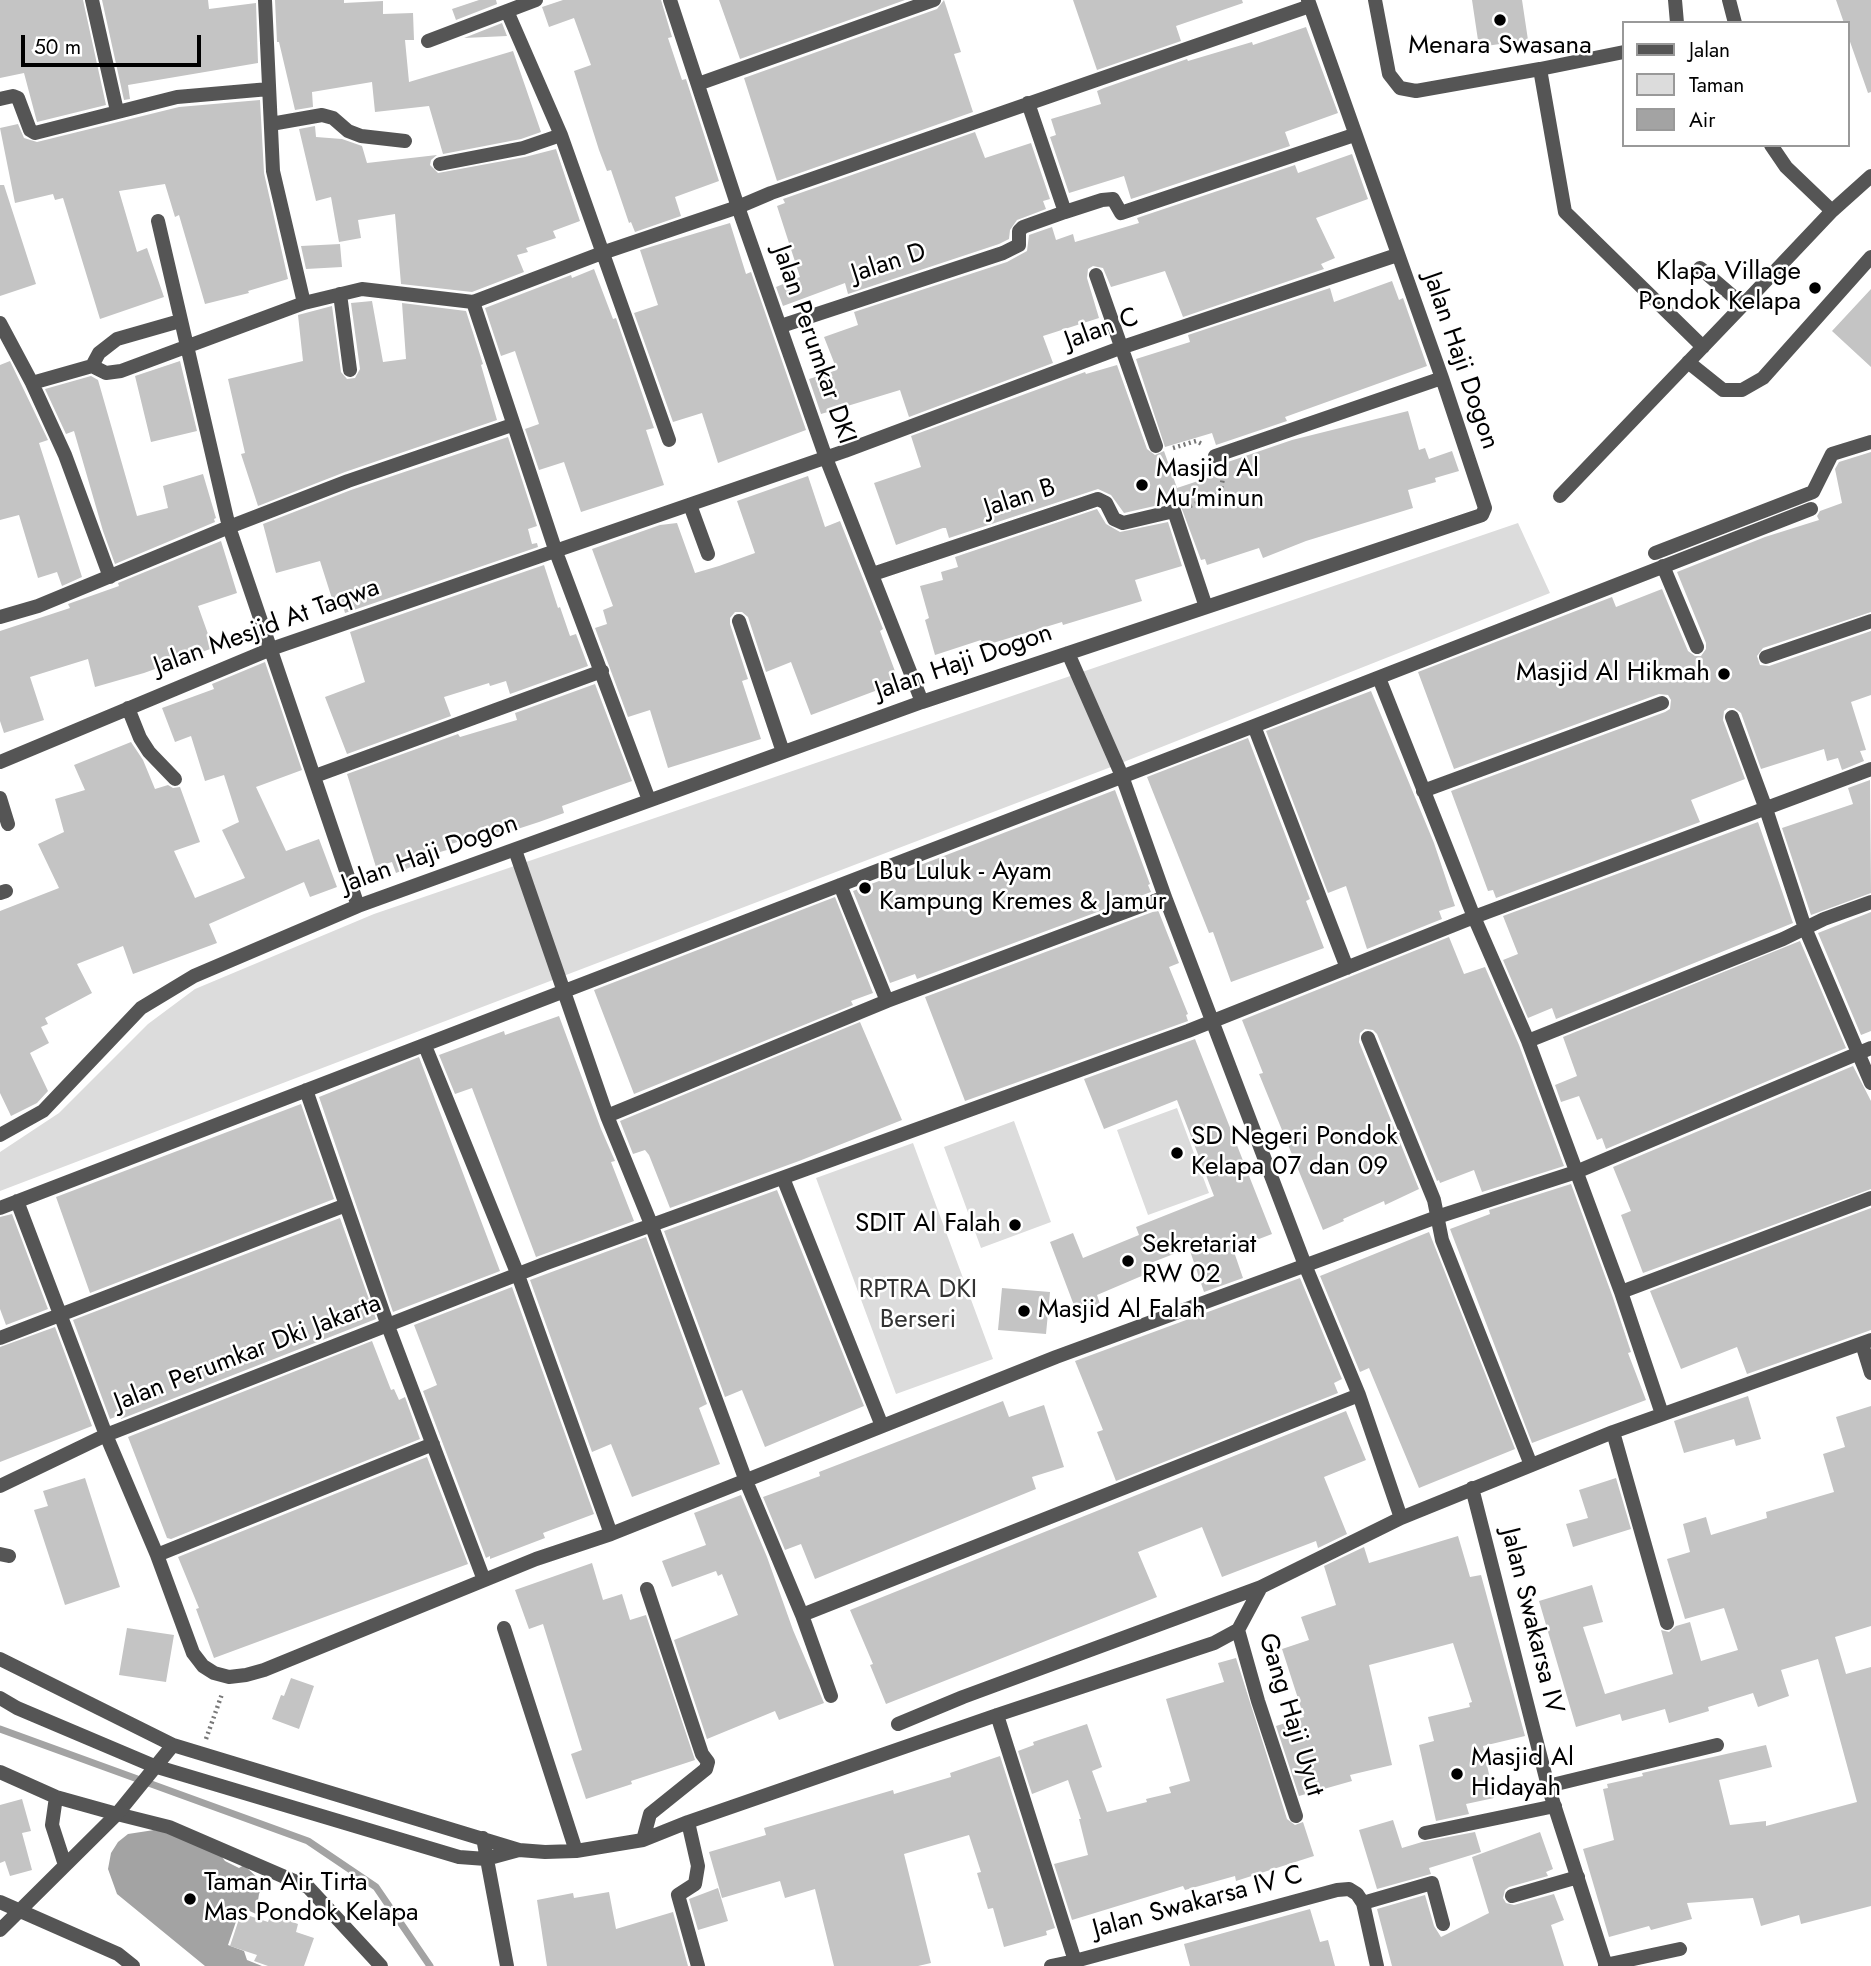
<!DOCTYPE html>
<style>
body{margin:0}
#map{position:relative;width:1871px;height:1966px;overflow:hidden;background:#fff;font-family:Jost,sans-serif}
canvas{display:block}
.legend{position:absolute;left:1622px;top:21px;width:228px;height:126px;box-sizing:border-box;background:#fff;border:2px solid #999;margin:0;padding:9px 12px;list-style:none;font-size:21px;color:#000}
.legend li{display:flex;align-items:center;gap:14px;height:35px}
.legend b{width:35px;border:2px solid #999}
.scale{position:absolute;left:21px;top:35px;width:180px;height:32px;box-sizing:border-box;border:4px solid #000;border-top:0;padding-left:9px;font-size:21px;line-height:24px;white-space:nowrap;color:#000;-webkit-text-stroke:5px #fff;paint-order:stroke}
</style>
<div id="map">
<canvas width="1871" height="1966"></canvas>
<ul class="legend">
<li><b style="height:9px;background:#555"></b>Jalan</li>
<li><b style="height:19px;background:#dcdcdc"></b>Taman</li>
<li><b style="height:19px;background:#a3a3a3"></b>Air</li>
</ul>
<div class="scale">50 m</div>
</div>
<script>
const c = document.querySelector('canvas').getContext('2d');
c.lineJoin = 'round';
function fillPath(path, color) {
  c.fillStyle = color;
  c.fill(path, 'evenodd');
}
function shape(rows) {
  const path = new Path2D();
  for (const r of rows) {
    path.moveTo(r[0], r[1]);
    for (let i = 2; i < r.length; i += 2) path.lineTo(r[i], r[i + 1]);
  }
  return path;
}
function trace(path, color, width, dash) {
  c.strokeStyle = color;
  c.lineWidth = width;
  c.lineCap = dash ? 'butt' : 'round';
  c.setLineDash(dash || []);
  c.stroke(path);
}
function write(font, color, halo, rows, align = 'center') {
  c.font = font + ' Jost,sans-serif';
  c.lineWidth = 5;
  c.setLineDash([]);
  c.textBaseline = 'middle';
  c.strokeStyle = halo;
  c.fillStyle = color;
  for (const [text, x, y, turn = 0] of rows) {
    c.save();
    c.translate(x, y);
    c.rotate((+turn || 0) * Math.PI / 180);
    c.textAlign = isNaN(turn) ? turn : align;
    if (halo) c.strokeText(text, 0, 0);
    c.fillText(text, 0, 0);
    c.restore();
  }
}
fillPath(shape([
 [1518,523,1550,593,1111,767,0,1191,0,1152,59,1113,148,1024,195,989,374,914],
 [1177,1108,1209,1193,1148,1215,1117,1130],
 [1014,1121,1051,1222,981,1248,944,1147],
 [913,1143,993,1359,896,1394,816,1178]
]), '#dcdcdc');
fillPath(shape([
 [154,1830,173,1833,219,1853,225,1861,239,1868,244,1865,264,1884,259,1894,256,1914,241,1907,228,1945,244,1951,247,1960,262,1966,205,1966,117,1894,108,1869,111,1853,118,1842,128,1834]
]), '#a3a3a3');
trace(shape([
 [0,1729,308,1841,376,1887,430,1966]
]), '#a3a3a3', 7);
fillPath(shape([
 [0,0,83,0,106,105,37,122,24,73,0,78],
 [102,0,208,0,209,9,256,3,258,63,128,85,130,99,124,100],
 [275,0,344,0,344,3,383,1,383,14,413,13,414,40,405,40,409,82,513,51,541,132,521,139,443,154,429,106,375,112,372,82,312,92,313,107,295,110,279,42,277,42],
 [479,0,496,0,497,4,456,20,452,9],
 [563,0,661,0,672,37,668,38,682,80,686,79,719,181,675,197,681,216,635,232,631,222,629,223,611,170,607,171,599,150,574,71,591,65,574,18,549,27,542,7],
 [719,0,905,0,740,59],
 [944,0,961,52,954,54,973,112,777,181,744,78,937,9],
 [1073,0,1242,0,1243,3,1176,26,1181,41,1097,70],
 [1472,0,1522,0,1528,40,1479,47],
 [1836,0,1871,0,1871,92,1868,93,1848,36,1848,23,1844,23],
 [502,23,507,36,464,38],
 [1306,27,1338,113,1285,132,1290,146,1131,199,1124,176,1069,193,1050,137,1056,135,1051,119,1101,104,1097,91,1104,88,1187,59,1188,61,1252,42,1253,45],
 [260,100,264,173,288,279,248,291,249,293,205,304,179,215,175,217,165,184,119,191,137,252,147,248,164,297,100,319,63,198,55,200,53,194,15,203,0,128,18,124,24,138,37,142,179,107],
 [315,126,316,137,342,139,362,146,367,163,437,155,431,160,430,165,438,173,525,157,556,149,580,221,553,231,556,238,526,248,528,252,517,255,524,272,472,292,401,284,395,214,358,220,361,238,339,242,331,197,316,201,299,129],
 [975,132,985,158,1031,143,1050,199,1043,201,1046,209,1017,220,1010,230,1009,239,999,244,848,294,845,283,783,306,776,287,800,277,777,206,785,203,783,199],
 [1352,154,1368,199,1316,218,1335,258,1321,264,1324,269,1183,317,1165,271,1111,287,1103,268,1093,266,1088,269,1087,278,1099,318,1043,336,1053,363,909,417,900,390,821,414,809,379,837,370,824,337,858,325,854,312,1007,262,1027,251,1029,235,1052,227,1056,240,1073,234,1075,242,1139,223,1137,218,1295,165,1298,173],
 [0,185,4,185,36,284,0,296],
 [730,223,746,274,751,272,806,430,718,463,702,413,673,422,634,313,658,305,640,250],
 [340,244,342,267,306,269,301,246],
 [594,269,613,319,616,318,654,428,646,430,664,485,581,512,564,462,539,470,525,429,539,424,515,351,501,356,485,308,571,275,572,278],
 [1392,281,1399,300,1403,298,1427,366,1285,417,1287,421,1216,445,1212,433,1165,447,1136,359,1190,342,1188,335,1330,288,1334,302],
 [1871,289,1871,367,1832,331],
 [372,301,383,362,406,359,402,303,466,311,483,364,481,365,497,420,345,472,258,506,241,454,245,453,228,379,303,361,298,315,332,306,341,372,347,379,355,378,360,369,351,303],
 [10,361,48,440,39,443,82,577,62,586,57,572,38,578,19,515,0,520,0,365],
 [180,361,197,431,151,442,135,376],
 [1117,365,1147,449,1155,455,1164,451,1177,488,1225,472,1222,464,1292,440,1408,411,1419,450,1425,448,1429,459,1452,451,1459,471,1435,478,1436,482,1408,490,1413,508,1306,541,1263,558,1259,548,1207,565,1205,559,1201,560,1180,504,1172,502,1124,513,1111,495,1098,489,949,538,946,528,943,528,896,545,874,483,921,467,911,436,1085,372,1086,374],
 [91,376,98,380,137,516,168,508,163,486,203,474,216,518,214,519,215,522,115,564,103,531,74,431,66,434,45,389],
 [508,437,537,526,528,529,532,544,537,543,538,547,345,613,343,606,335,608,320,561,276,573,263,524,351,490],
 [1871,452,1871,612,1763,648,1757,656,1760,665,1769,666,1871,631,1871,695,1851,702,1866,750,1860,751,1864,761,1842,770,1838,758,1827,761,1824,749,1761,769,1741,713,1734,708,1728,708,1724,711,1723,720,1745,779,1691,800,1700,822,1496,898,1493,890,1488,891,1451,791,1665,712,1670,709,1671,700,1668,695,1659,694,1454,769,1418,672,1612,597,1616,607,1662,589,1688,651,1695,656,1701,656,1706,649,1706,643,1677,572,1765,537,1819,520,1817,516,1820,511,1842,503,1835,469,1839,462],
 [808,476,825,527,840,521,883,629,880,631,899,682,811,715,791,662,766,672,748,617,742,612,735,612,730,618,730,624,748,679,742,681,761,739,668,768,650,710,628,717,595,628,607,624,603,610,613,606,592,549,660,525,677,523,695,573,719,566,755,553,737,501],
 [1097,509,1106,524,1120,532,1168,522,1182,566,1135,580,1142,601,1063,625,1062,622,983,646,981,640,935,655,925,620,929,618,920,586,943,580,941,572,958,567,955,557],
 [221,541,237,593,198,606,213,648,144,673,95,687,88,659,30,677,44,720,4,733,0,721,0,631,70,608,68,604,119,586,118,583],
 [544,565,558,608,560,607,570,636,576,634,588,666,510,694,506,681,490,686,489,683,444,697,451,716,347,754,325,697,365,682,350,632],
 [265,662,302,770,256,787,286,851,319,839,337,887,310,897,304,882,209,924,217,943,133,974,123,946,77,964,92,993,45,1018,48,1024,41,1027,49,1043,30,1053,48,1091,37,1103,11,1116,0,1093,0,911,59,888,38,844,64,832,55,799,85,790,74,765,131,742,143,760,155,789,168,785,173,788,180,787,200,842,174,851,195,898,245,878,222,830,239,822,224,775,205,781,191,736,175,742,162,708,214,689,212,684],
 [595,684,632,781,562,806,564,813,539,822,490,838,488,832,445,846,447,850,426,856,428,860,396,873,392,862,376,867,347,774,458,734,460,737,517,720,515,713],
 [1371,691,1434,843,1455,906,1439,911,1442,919,1367,949,1346,886,1328,893,1266,731],
 [1248,738,1310,899,1306,901,1324,948,1231,982,1213,932,1209,933,1147,777],
 [1870,780,1871,893,1811,915,1782,828,1853,804,1848,788],
 [1115,790,1150,884,1148,885,1151,892,917,979,915,974,890,983,853,891],
 [1758,822,1793,923,1556,1019,1552,1008,1528,1018,1503,960,1518,954,1503,916],
 [835,897,873,993,851,1001,853,1005,634,1094,594,990],
 [1158,910,1179,963,1169,967,1188,1014,1186,1015,1188,1021,965,1101,925,997],
 [1871,912,1871,1031,1861,1035,1818,933],
 [1449,937,1464,974,1485,967,1519,1045,1564,1166,1482,1192,1474,1170,1440,1183,1439,1180,1437,1181,1377,1034,1373,1030,1365,1029,1360,1033,1359,1042,1419,1189,1385,1205,1384,1201,1343,1219,1344,1221,1323,1230,1259,1074,1263,1073,1242,1020],
 [1800,941,1846,1048,1606,1149,1602,1138,1597,1140,1579,1096,1561,1102,1555,1085,1577,1076,1563,1037],
 [559,1016,601,1129,615,1161,611,1162,634,1221,536,1257,472,1088,455,1094,439,1055,504,1031,505,1035],
 [860,1022,902,1120,799,1161,670,1208,649,1155,645,1150,633,1154,620,1121],
 [1195,1039,1272,1234,1233,1249,1243,1278,1204,1292,1189,1248,1148,1264,1151,1272,1097,1295,1101,1307,1078,1316,1050,1242,1073,1233,1083,1258,1139,1235,1136,1227,1214,1196,1177,1100,1104,1129,1084,1079],
 [419,1057,500,1271,393,1312,319,1097],
 [1853,1066,1871,1101,1871,1189,1643,1273,1621,1215,1631,1211,1613,1167],
 [301,1104,334,1199,90,1293,56,1197],
 [1571,1184,1612,1295,1631,1352,1628,1353,1646,1400,1532,1443,1450,1229,1490,1214,1489,1210],
 [777,1190,864,1406,765,1447,742,1390,725,1397,664,1231],
 [1871,1208,1871,1330,1747,1374,1737,1347,1681,1369,1650,1291],
 [12,1214,48,1309,6,1325,0,1309,0,1217],
 [340,1218,376,1319,121,1419,120,1415,110,1419,73,1320],
 [1429,1232,1515,1449,1419,1488,1369,1368,1360,1372,1320,1276],
 [646,1237,707,1404,699,1408,720,1464,632,1497,611,1444,592,1452,530,1280],
 [1300,1278,1342,1379,1334,1383,1338,1393,1116,1481,1097,1432,1103,1430,1075,1361],
 [512,1287,594,1514,543,1533,545,1538,490,1559,490,1556,486,1558,423,1391,437,1385,414,1325],
 [1002,1288,1050,1292,1046,1334,998,1330],
 [55,1327,92,1426,0,1462,0,1347],
 [372,1341,391,1390,394,1389,399,1400,405,1397,420,1439,171,1539,167,1538,128,1437],
 [1748,1396,1761,1439,1736,1446,1734,1439,1684,1453,1674,1421],
 [1003,1401,1009,1417,1044,1405,1064,1467,1032,1477,1036,1489,815,1579,801,1544,785,1550,763,1497,820,1476,819,1472],
 [1871,1406,1871,1626,1835,1637,1846,1674,1871,1667,1871,1906,1801,1924,1799,1915,1761,1926,1753,1898,1687,1903,1692,1919,1651,1930,1649,1926,1609,1937,1583,1849,1614,1840,1603,1789,1608,1788,1607,1784,1643,1776,1642,1773,1766,1745,1772,1767,1719,1780,1730,1825,1766,1821,1766,1826,1857,1802,1818,1659,1781,1670,1789,1696,1758,1707,1753,1693,1708,1707,1709,1711,1669,1723,1665,1709,1622,1721,1620,1714,1576,1727,1539,1601,1592,1585,1603,1622,1583,1627,1605,1694,1673,1674,1661,1630,1669,1632,1676,1626,1690,1622,1701,1661,1738,1650,1724,1608,1685,1619,1667,1559,1690,1552,1683,1524,1706,1517,1711,1535,1767,1518,1766,1512,1834,1492,1823,1454,1845,1447,1836,1417],
 [1346,1411,1366,1460,1324,1477,1347,1534,1318,1548,1316,1541,1222,1577,1202,1527,1138,1552,1157,1597,886,1704,870,1665,873,1664,850,1610],
 [427,1457,468,1564,214,1658,196,1609,199,1608,178,1557],
 [85,1478,120,1587,65,1605,34,1510,48,1506,43,1491],
 [1616,1478,1631,1529,1573,1547,1566,1524,1588,1518,1579,1490],
 [741,1495,767,1557,793,1630,824,1703,779,1720,775,1711,707,1739,674,1640,738,1615,722,1574,718,1576,716,1571,672,1587,662,1561,706,1545,694,1513],
 [1458,1536,1470,1577,1481,1575,1525,1736,1483,1746,1494,1798,1466,1804,1469,1814,1436,1821,1419,1745,1434,1741,1428,1717,1470,1707,1469,1703,1472,1702,1453,1643,1369,1665,1392,1765,1350,1775,1352,1781,1299,1796,1276,1726,1304,1717,1282,1649,1309,1640,1301,1617,1336,1605,1324,1566,1364,1547,1369,1563],
 [592,1563,603,1600,622,1594,630,1620,646,1615,695,1760,631,1781,632,1784,586,1799,571,1754,582,1750,543,1624,529,1629,515,1590],
 [127,1628,174,1635,166,1682,119,1675],
 [1236,1658,1287,1819,1295,1825,1303,1822,1314,1856,1236,1881,1235,1876,1185,1890,1183,1886,1072,1920,1054,1864,1088,1855,1079,1819,1081,1819,1068,1780,1032,1794,1018,1751,1034,1745,1033,1742,1087,1724,1102,1767,1092,1771,1107,1812,1147,1802,1146,1799,1171,1793,1169,1787,1190,1781,1166,1699,1224,1682,1218,1663],
 [291,1678,314,1686,299,1729,272,1719,281,1695,284,1696],
 [1000,1756,1055,1928,1046,1931,1047,1935,1004,1947,993,1908,988,1909,977,1873,981,1872,969,1835,904,1854,931,1963,918,1966,834,1966,815,1889,785,1898,780,1881,722,1898,709,1852,766,1835,764,1828,893,1790,894,1794,951,1777,950,1773],
 [22,1799,31,1831,22,1833,32,1870,10,1876,5,1861,0,1863,0,1805],
 [1393,1820,1402,1848,1422,1842,1475,1832,1481,1852,1429,1868,1431,1874,1377,1889,1359,1830],
 [1540,1832,1553,1869,1546,1872,1548,1876,1509,1887,1505,1890,1503,1898,1506,1903,1514,1905,1554,1894,1564,1920,1551,1925,1564,1966,1392,1966,1377,1909,1425,1895,1434,1926,1441,1937,1489,1913,1472,1857],
 [718,1888,728,1921,698,1930,689,1899],
 [609,1892,616,1929,673,1912,688,1966,547,1966,537,1900,573,1893,574,1898],
 [1310,1909,1320,1942,1328,1940,1335,1966,1190,1966,1184,1944],
 [241,1913,268,1922,271,1914,298,1924,296,1932,314,1938,304,1966,268,1966,254,1961,257,1955,230,1946]
]), '#c4c4c4');
trace(shape([
 [1173,448,1196,441,1202,444],
 [1190,506,1220,494,1223,478,1221,472],
 [206,1739,222,1694]
]), '#777', 4.5, [2, 3.5]);
trace(shape([
 [1375,0,1389,74,1400,88,1416,91,1540,69,1565,212,1703,347],
 [1675,0,1677,23],
 [1729,0,1735,23],
 [1540,69,1624,52],
 [1771,145,1786,167,1832,211],
 [1700,268,1743,305,1832,211,1871,176],
 [1688,362,1723,390,1742,390,1763,378,1871,257],
 [1560,496,1743,305],
 [690,505,708,554],
 [0,1554,9,1556],
 [117,1814,169,1827,308,1887,381,1966]
]), '#555', 14);
trace(shape([
 [92,0,117,111],
 [670,0,738,207,826,458,922,702],
 [507,11,561,135,669,440],
 [428,41,536,0],
 [698,84,934,0],
 [0,99,13,96,18,98,30,130,35,133,177,97,269,89],
 [1028,103,1065,212],
 [271,124,322,115,333,118,348,131,361,136,405,141],
 [440,164,523,148,561,135],
 [158,221,229,527,358,906],
 [1096,275,1156,446],
 [340,294,350,370],
 [473,302,556,552,649,800],
 [304,303,362,289,473,302,602,253,738,207,771,193,1310,6],
 [0,323,32,383],
 [781,326,1003,253,1019,245,1019,231,1023,227,1065,212,1102,200,1113,199,1121,213,1354,135],
 [92,366,106,373,121,371,304,303,273,171,265,0],
 [1215,456,1442,378],
 [1655,553,1813,492,1832,454,1871,442],
 [1663,566,1697,647],
 [873,574,1098,499,1106,503,1114,519,1123,523,1174,511,1206,607],
 [110,577,65,455,32,383,92,366,99,353,117,339,180,321],
 [0,617,38,606,229,527,348,481,512,425],
 [739,621,783,752],
 [1068,653,1122,776,1165,897,1305,1265,1359,1395,1401,1518],
 [1766,657,1871,621],
 [1379,678,1474,917,1528,1041,1621,1292,1662,1414],
 [128,708,140,738,149,752,175,779],
 [1732,717,1766,809,1805,928,1871,1083],
 [1254,726,1347,968],
 [0,762,271,649,845,451,1120,348,1397,255],
 [315,776,602,671],
 [1423,791,1662,703],
 [0,798,8,824],
 [515,850,607,1116,651,1224,746,1481,802,1615,831,1696],
 [840,885,887,1001],
 [0,893,6,891],
 [1368,1038,1434,1200,1442,1240,1531,1465],
 [1528,1041,1783,939,1824,919,1871,902],
 [425,1046,518,1275,611,1534],
 [306,1090,388,1326,484,1580],
 [607,1116,887,1001,1165,897],
 [0,1135,43,1111,141,1008,194,976,358,906,922,702,1482,515,1485,508,1442,378,1308,0],
 [783,1178,882,1426],
 [17,1201,106,1435,157,1555,193,1653,203,1666,214,1673,229,1677,246,1675,264,1670,536,1559,611,1534,1056,1357,1437,1217,1576,1172,1871,1048],
 [0,1208,1254,726,1811,509],
 [1621,1292,1871,1198],
 [0,1338,346,1205],
 [1862,1344,1871,1373],
 [1613,1432,1667,1623],
 [0,1486,106,1435,544,1264,1188,1031,1474,917,1871,769],
 [1472,1488,1548,1786,1606,1966],
 [157,1555,433,1444],
 [802,1615,1359,1395],
 [504,1628,576,1851],
 [1238,1630,1258,1701,1296,1816],
 [0,1659,173,1745,519,1850,545,1852,576,1851,643,1840,688,1822,997,1715,1214,1643,1238,1630,1261,1587],
 [0,1698,17,1708,154,1766,459,1857,486,1859,519,1850],
 [997,1715,1075,1961],
 [898,1724,963,1697,1261,1587,1401,1518,1613,1432,1871,1340],
 [0,1772,56,1797,117,1814],
 [1548,1786,1717,1745],
 [56,1797,52,1825,65,1865],
 [688,1822,698,1866,695,1884,678,1895,698,1966],
 [1425,1833,1555,1806],
 [483,1838,507,1966],
 [643,1840,650,1814,706,1769,708,1762,702,1754,647,1589],
 [1512,1896,1578,1877],
 [0,1902,118,1954,133,1966],
 [1363,1903,1432,1883,1443,1924],
 [0,1930,117,1814,173,1745],
 [1605,1965,1680,1949],
 [1051,1966,1075,1961,1337,1890,1349,1889,1357,1894,1363,1903,1377,1966]
]), '#555', 14);
for (const [x, y, r, color] of [
 [1500,20,7,"#000"],
 [1815,288,7,"#000"],
 [1142,485,7,"#000"],
 [1724,674,7,"#000"],
 [865,888,7,"#000"],
 [1177,1153,7,"#000"],
 [1015,1225,7,"#000"],
 [1128,1261,7,"#000"],
 [1024,1311,7,"#000"],
 [1457,1774,7,"#000"],
 [190,1899,7,"#000"]
]) {
  const dot = new Path2D();
  dot.arc(x, y, r, 0, 2 * Math.PI);
  c.fillStyle = color;
  c.fill(dot);
  trace(dot, '#fff', 2.5);
}
write('26px', '#000', '#fff', [
 ["Menara Swasana",1500,47,"center"],
 ["Klapa Village",1801,273,"right"],
 ["Pondok Kelapa",1801,303,"right"],
 ["Masjid Al",1156,470],
 ["Mu'minun",1156,500],
 ["Masjid Al Hikmah",1710,674,"right"],
 ["Bu Luluk - Ayam",879,873],
 ["Kampung Kremes & Jamur",879,903],
 ["SD Negeri Pondok",1191,1138],
 ["Kelapa 07 dan 09",1191,1168],
 ["SDIT Al Falah",1001,1225,"right"],
 ["Sekretariat",1142,1246],
 ["RW 02",1142,1276],
 ["Masjid Al Falah",1038,1311],
 ["Masjid Al",1471,1759],
 ["Hidayah",1471,1789],
 ["Taman Air Tirta",204,1884],
 ["Mas Pondok Kelapa",204,1914]
], 'left');
write('26px', '#000', '#fff', [
 ["Jalan D",889,264,-18],
 ["Jalan C",1102,330,-20],
 ["Jalan Perumkar DKI",813,345,71],
 ["Jalan Haji Dogon",1460,361,71],
 ["Jalan B",1020,499,-18],
 ["Jalan Mesjid At Taqwa",267,628,-20],
 ["Jalan Haji Dogon",964,663,-19],
 ["Jalan Haji Dogon",430,855,-20],
 ["Jalan Perumkar Dki Jakarta",248,1354,-21],
 ["Jalan Swakarsa IV",1531,1621,76],
 ["Gang Haji Uyut",1290,1715,73],
 ["Jalan Swakarsa IV C",1198,1903,-15]
]);
write('26px', '#333', '#fff', [
 ["RPTRA DKI",918,1291],
 ["Berseri",918,1321]
]);
</script>
